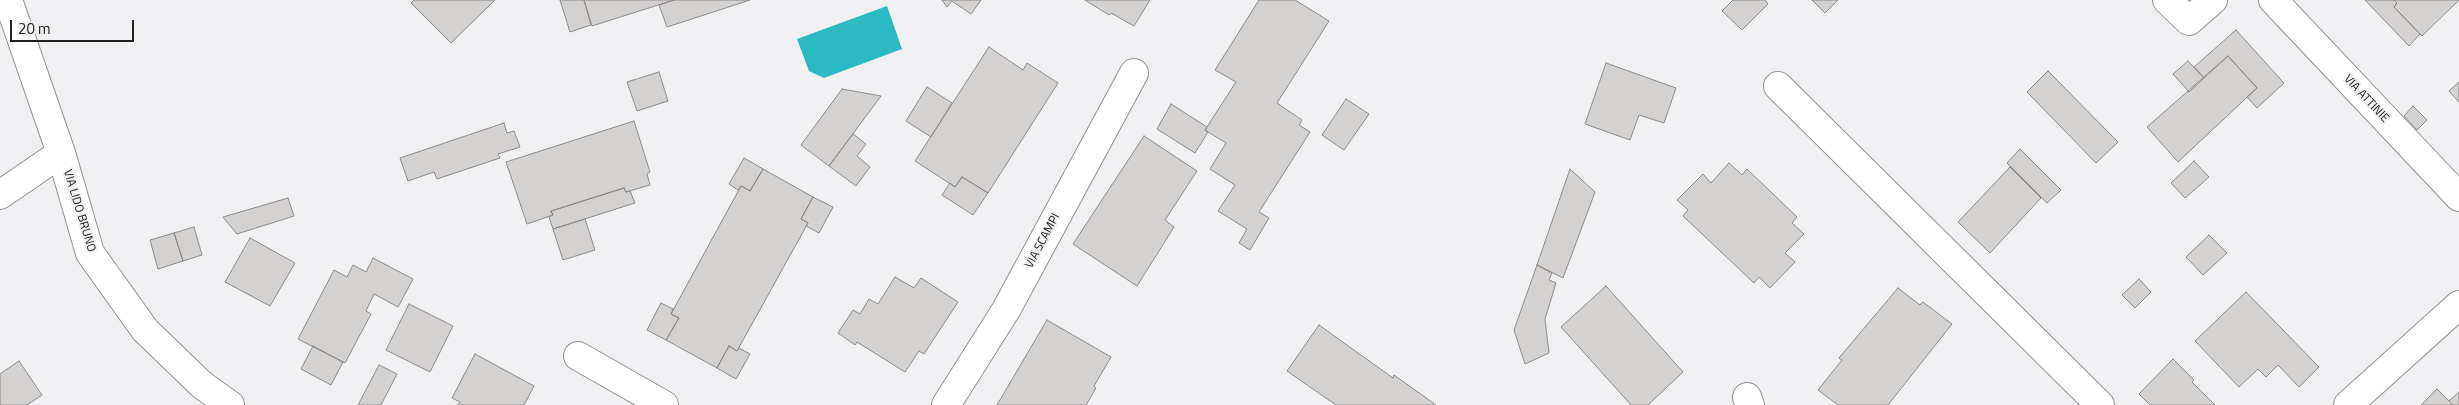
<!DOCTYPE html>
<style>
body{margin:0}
#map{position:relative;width:2459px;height:405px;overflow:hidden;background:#f0f0f2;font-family:"Titillium Web",sans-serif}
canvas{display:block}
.scale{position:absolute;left:10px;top:20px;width:124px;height:22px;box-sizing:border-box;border:2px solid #202021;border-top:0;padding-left:6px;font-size:15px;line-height:18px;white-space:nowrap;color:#202021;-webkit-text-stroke:4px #f0f0f2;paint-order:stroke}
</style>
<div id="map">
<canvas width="2459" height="405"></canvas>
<div class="scale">20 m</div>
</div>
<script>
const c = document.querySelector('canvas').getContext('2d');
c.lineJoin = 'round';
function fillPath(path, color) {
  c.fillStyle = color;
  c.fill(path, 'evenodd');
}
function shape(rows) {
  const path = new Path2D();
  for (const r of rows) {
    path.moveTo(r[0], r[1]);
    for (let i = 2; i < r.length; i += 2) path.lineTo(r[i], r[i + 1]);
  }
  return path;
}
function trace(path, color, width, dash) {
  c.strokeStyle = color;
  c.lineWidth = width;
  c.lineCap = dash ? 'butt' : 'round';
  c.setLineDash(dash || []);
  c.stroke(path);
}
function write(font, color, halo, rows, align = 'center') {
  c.font = font + ' "Titillium Web",sans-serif';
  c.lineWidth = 4;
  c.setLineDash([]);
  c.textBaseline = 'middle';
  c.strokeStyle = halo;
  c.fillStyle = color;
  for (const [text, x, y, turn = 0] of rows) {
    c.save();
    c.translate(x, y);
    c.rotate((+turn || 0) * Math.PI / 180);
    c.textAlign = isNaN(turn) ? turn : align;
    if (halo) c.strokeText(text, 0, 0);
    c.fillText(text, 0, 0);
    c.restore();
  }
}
fillPath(shape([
 [887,6,902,49,824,78,809,71,797,39]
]), '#2bbac2');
const building = shape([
 [414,0,495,0,451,43,411,3,414,0],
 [560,0,584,0,591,25,570,32,560,0],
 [584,0,674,0,592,26,584,0],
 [674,0,750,0,667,27,659,5,674,0],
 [942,0,981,0,971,14,952,1,947,7,942,0],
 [1085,0,1150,0,1134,26,1111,13,1109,15,1085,0],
 [1259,0,1295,0,1329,21,1277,103,1302,120,1299,125,1310,132,1259,212,1269,218,1250,250,1239,243,1247,229,1218,211,1235,185,1210,169,1226,143,1205,130,1236,82,1215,70,1259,0],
 [1733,0,1765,0,1768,4,1742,30,1722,11,1733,0],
 [1812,0,1838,0,1825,13,1812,0],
 [2365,0,2394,0,2397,3,2394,7,2420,34,2409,46,2365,0],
 [2394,0,2459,0,2422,36,2394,7,2397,3,2394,0],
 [2236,30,2284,83,2257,108,2247,97,2257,88,2228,56,2204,78,2194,67,2236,30],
 [989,47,1023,70,1027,63,1058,83,988,193,962,177,955,187,915,161,989,47],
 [2228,56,2257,88,2178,162,2147,127,2228,56],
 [2188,61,2204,78,2189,92,2173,74,2188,61],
 [1606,63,1676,88,1664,123,1639,115,1630,140,1585,124,1606,63],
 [2048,71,2118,142,2096,163,2027,92,2048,71],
 [659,72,668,101,637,111,627,82,659,72],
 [2459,82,2459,102,2449,91,2459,82],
 [927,87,952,103,931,137,906,121,927,87],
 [842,89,881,96,829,166,801,145,842,89],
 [1346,99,1369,114,1344,150,1322,135,1346,99],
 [1171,104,1207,127,1205,130,1208,132,1195,153,1157,129,1171,104],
 [2413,106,2427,120,2417,130,2404,116,2413,106],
 [634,121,650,172,647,174,650,185,626,192,624,188,551,211,553,215,527,224,506,162,634,121],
 [504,123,507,133,514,131,520,147,498,154,500,158,437,179,434,172,408,181,400,158,504,123],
 [853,134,866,144,857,156,870,167,856,186,829,166,853,134],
 [1144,136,1197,171,1165,220,1174,227,1137,286,1073,244,1144,136],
 [2020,149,2061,190,2047,203,2007,163,2020,149],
 [744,158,763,169,750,191,741,186,738,190,729,184,744,158],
 [2194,161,2209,177,2185,198,2171,183,2194,161],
 [1729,163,1742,175,1747,169,1797,217,1792,223,1804,234,1785,253,1795,262,1770,288,1759,277,1754,283,1683,216,1688,210,1677,200,1703,174,1711,183,1729,163],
 [2010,167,2041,198,1990,253,1958,222,2010,167],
 [763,169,813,197,801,219,808,223,737,351,729,346,717,368,666,340,679,318,671,314,741,186,750,191,763,169],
 [1570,169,1595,192,1563,278,1537,265,1570,169],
 [962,177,988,193,973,215,942,195,950,183,955,187,962,177],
 [624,188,626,192,630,191,635,203,553,229,549,217,553,215,551,211,624,188],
 [813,197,833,207,819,233,806,226,808,223,801,219,813,197],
 [288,198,294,216,237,234,223,217,288,198],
 [585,219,595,250,563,260,553,229,585,219],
 [194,227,202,255,183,261,174,233,194,227],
 [174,233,183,261,158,269,150,240,174,233],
 [2209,235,2227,253,2203,275,2186,257,2209,235],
 [250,238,295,263,270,306,225,282,250,238],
 [373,258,413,279,398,307,374,294,366,311,371,314,345,363,298,339,334,270,347,277,353,265,366,272,373,258],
 [1537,265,1552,273,1549,280,1556,283,1545,319,1549,353,1525,364,1514,330,1537,265],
 [895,277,914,288,921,278,958,302,924,354,919,351,905,372,857,342,855,345,838,333,853,310,860,314,869,299,878,304,895,277],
 [2139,279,2151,292,2135,308,2122,295,2139,279],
 [1606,286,1683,372,1648,405,1631,405,1561,327,1606,286],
 [1898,288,1920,305,1923,302,1952,324,1888,405,1838,405,1818,390,1842,360,1839,358,1898,288],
 [2246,292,2319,367,2299,387,2278,365,2266,377,2258,369,2239,387,2195,341,2246,292],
 [661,303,673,309,671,314,679,318,666,340,647,330,661,303],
 [409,304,453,326,430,372,386,350,409,304],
 [1047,320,1111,357,1094,386,1096,388,1086,405,997,405,1047,320],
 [1319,325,1393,378,1394,375,1436,405,1336,405,1287,371,1319,325],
 [313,346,343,362,331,385,301,369,313,346],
 [729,346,737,351,739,348,750,354,736,379,717,368,729,346],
 [475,354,534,386,524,405,458,405,460,402,452,398,475,354],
 [2173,359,2194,380,2192,382,2215,405,2150,405,2139,394,2173,359],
 [19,361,42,395,27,405,0,405,0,374,19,361],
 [379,365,397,374,381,405,358,405,379,365],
 [2437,389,2453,405,2421,405,2437,389],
 [2459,392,2459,405,2453,405,2449,401,2459,392]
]);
fillPath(building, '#d3d2d0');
trace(building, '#8c8a89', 1);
const minor = shape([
 [8,0,61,153,90,253,145,330,202,385,230,405],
 [2167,0,2189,21,2213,0],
 [2273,0,2459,197],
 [1778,86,2100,405],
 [0,195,61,153],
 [578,356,664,405],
 [1747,397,1750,405],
 [946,405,1006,310,1134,73],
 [2348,405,2459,305]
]);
trace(minor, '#929295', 30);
trace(minor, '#fff', 28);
write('12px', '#202021', '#f0f0f2', [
 ["VIA ATTINIE",2366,99,47],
 ["VIA LIDO BRUNO",79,211,73],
 ["VIA SCAMPI",1043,241,-62]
]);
</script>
